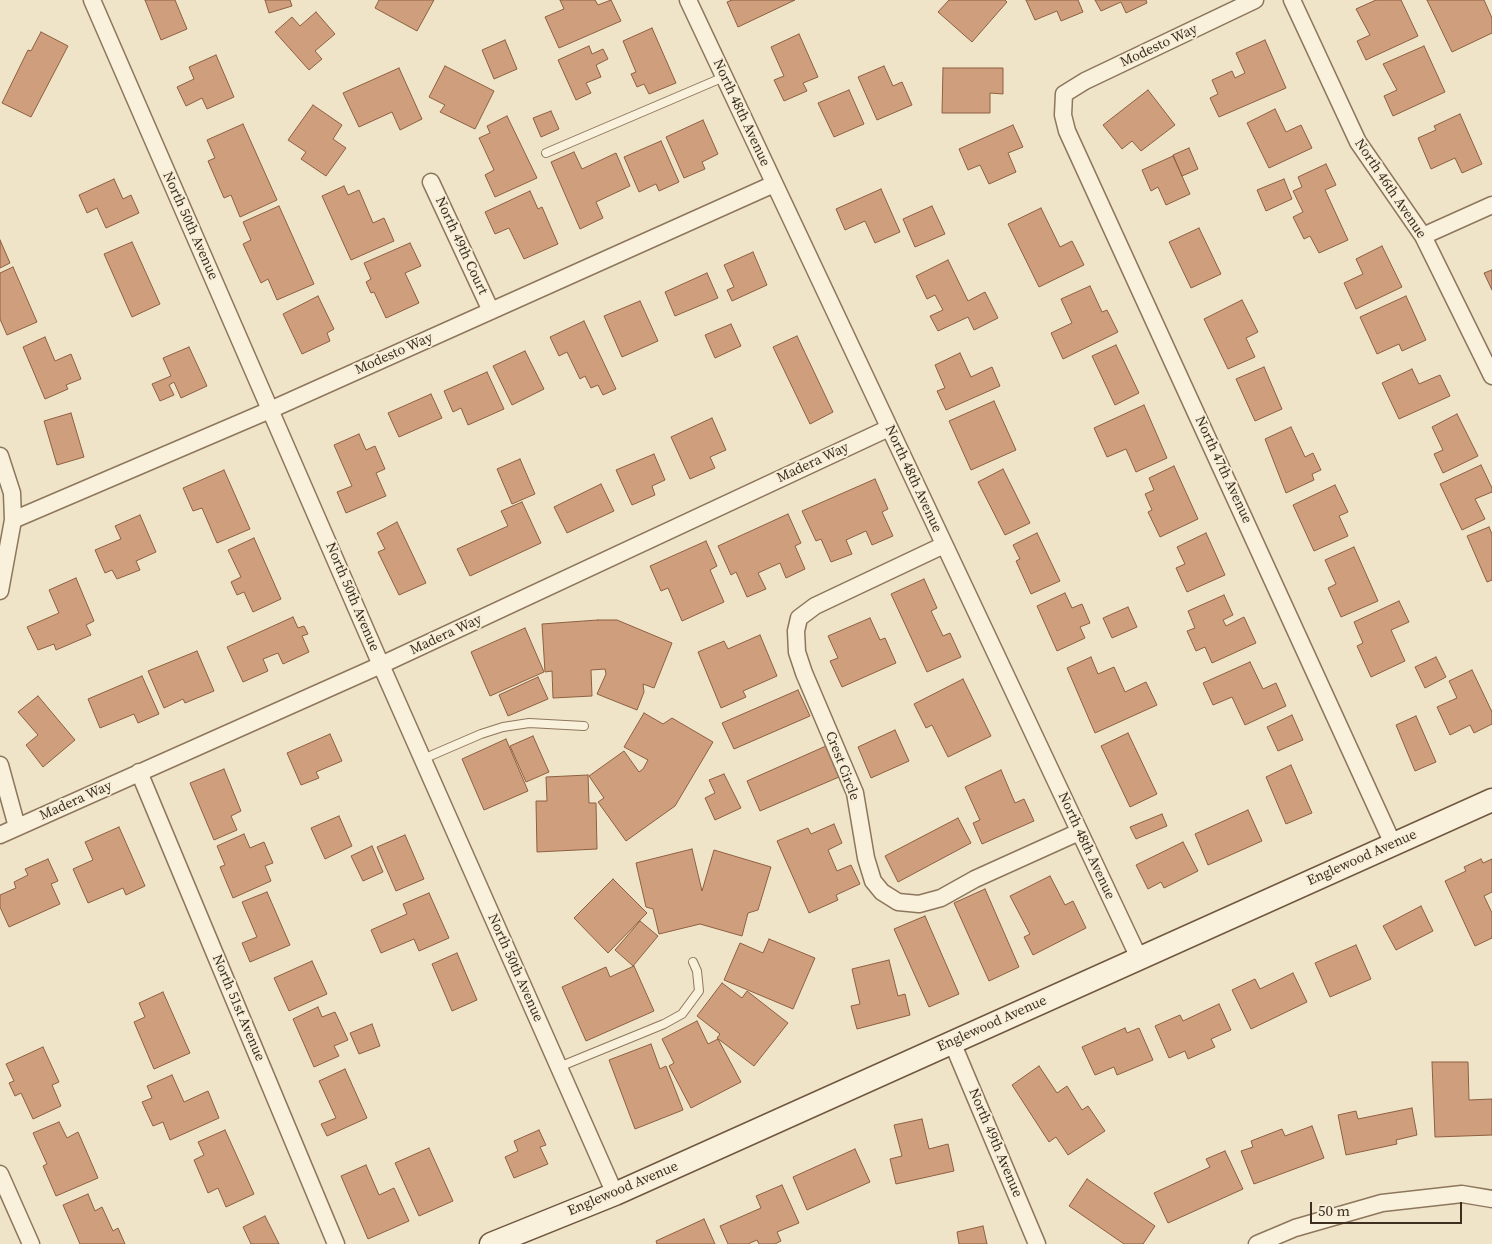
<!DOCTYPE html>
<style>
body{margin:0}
#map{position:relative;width:1492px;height:1244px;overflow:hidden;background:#f0e4c8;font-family:"Source Serif 4",serif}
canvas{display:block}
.scale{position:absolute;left:1310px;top:1202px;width:152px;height:22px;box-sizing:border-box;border:2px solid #3d2e20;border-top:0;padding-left:6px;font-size:15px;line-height:18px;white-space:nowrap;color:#3d2e20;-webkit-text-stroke:4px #f7eed8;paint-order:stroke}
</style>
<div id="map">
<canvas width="1492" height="1244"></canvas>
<div class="scale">50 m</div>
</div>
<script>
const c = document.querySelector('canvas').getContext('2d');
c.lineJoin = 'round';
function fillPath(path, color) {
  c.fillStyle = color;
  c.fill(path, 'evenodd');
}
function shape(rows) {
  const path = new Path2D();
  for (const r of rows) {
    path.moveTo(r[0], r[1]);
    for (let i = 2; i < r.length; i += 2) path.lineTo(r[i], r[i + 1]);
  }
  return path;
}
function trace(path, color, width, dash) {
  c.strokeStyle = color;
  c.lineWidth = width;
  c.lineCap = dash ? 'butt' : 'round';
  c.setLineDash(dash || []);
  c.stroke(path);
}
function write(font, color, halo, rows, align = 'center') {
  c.font = font + ' "Source Serif 4",serif';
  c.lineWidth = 4;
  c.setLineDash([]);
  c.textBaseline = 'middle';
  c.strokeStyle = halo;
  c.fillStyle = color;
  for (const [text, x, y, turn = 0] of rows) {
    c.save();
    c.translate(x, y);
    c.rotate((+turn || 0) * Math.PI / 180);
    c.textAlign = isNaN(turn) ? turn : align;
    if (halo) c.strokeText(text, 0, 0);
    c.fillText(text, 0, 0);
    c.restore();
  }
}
const building = shape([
 [145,0,175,0,187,29,161,40,145,0],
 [265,0,290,0,292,6,269,13,265,0],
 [379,0,434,0,417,31,375,8,379,0],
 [560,0,595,0,598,5,611,0,621,21,559,48,545,17,564,9,560,0],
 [732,0,795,0,738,27,727,2,732,0],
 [949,0,1005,0,1007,2,972,42,938,12,949,0],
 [1026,0,1078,0,1083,12,1061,21,1057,11,1035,20,1026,0],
 [1095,0,1146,0,1147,3,1126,13,1121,2,1101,11,1095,0],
 [1376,0,1401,0,1418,36,1366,60,1357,41,1370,35,1356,9,1376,0],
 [1427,0,1484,0,1492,18,1492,33,1452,52,1427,0],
 [316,12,335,34,315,51,322,59,309,70,275,32,292,17,300,26,316,12],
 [652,28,676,83,649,94,644,84,637,87,631,74,636,72,623,41,652,28],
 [41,32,68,46,31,117,2,103,28,50,31,51,41,32],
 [799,34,818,77,803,83,807,91,784,101,774,80,784,76,771,47,799,34],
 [505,40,517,69,494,79,482,50,505,40],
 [1265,40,1286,88,1219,117,1210,98,1218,94,1212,80,1232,71,1235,78,1245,73,1236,53,1265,40],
 [589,46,592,54,603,49,608,59,596,65,601,77,586,83,591,93,576,100,558,60,589,46],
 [1424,46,1445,92,1393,116,1384,96,1397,90,1383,64,1424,46],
 [216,55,234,97,207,109,202,98,186,106,177,87,194,79,189,67,216,55],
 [445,66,494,91,475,129,440,112,445,105,429,97,445,66],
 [884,66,893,86,902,82,912,105,877,120,858,77,884,66],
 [399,68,422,119,400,130,392,112,359,127,343,93,399,68],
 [943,68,1003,68,1003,94,990,93,990,113,942,113,943,68],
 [849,90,864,124,834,137,818,103,849,90],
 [1148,90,1175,125,1141,151,1132,141,1122,149,1103,125,1148,90],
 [313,105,342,125,333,139,346,148,326,176,301,159,306,152,288,140,313,105],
 [1275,109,1286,132,1301,125,1312,148,1269,168,1247,123,1275,109],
 [551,111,559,129,541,137,533,118,551,111],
 [1460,114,1482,164,1462,173,1455,158,1431,169,1418,138,1436,130,1434,126,1460,114],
 [507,116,537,178,495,197,485,175,494,170,479,138,490,133,487,126,507,116],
 [703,120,718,154,702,162,705,169,684,178,666,137,703,120],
 [243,124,277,200,240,217,231,195,224,198,208,161,215,158,207,140,243,124],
 [1013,125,1023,147,1008,153,1016,172,989,184,980,165,968,170,959,149,1013,125],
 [661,141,679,182,659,191,656,184,639,192,624,157,661,141],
 [1189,148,1198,169,1182,176,1173,155,1189,148],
 [574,152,582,169,616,153,630,186,596,202,603,218,580,229,551,162,574,152],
 [1173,156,1190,194,1166,205,1158,187,1151,191,1142,170,1173,156],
 [1326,164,1336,185,1325,190,1348,240,1319,253,1310,236,1304,239,1293,217,1303,212,1293,191,1302,187,1298,177,1326,164],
 [114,179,123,199,131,195,139,213,106,228,97,208,87,213,79,195,114,179],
 [1284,179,1292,199,1266,211,1257,190,1284,179],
 [344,186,348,195,359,190,373,223,384,218,394,241,351,260,322,196,344,186],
 [881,189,900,232,875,243,865,221,845,230,836,209,881,189],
 [530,191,538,209,542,207,558,244,524,259,509,228,495,234,485,212,530,191],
 [279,206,314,284,277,300,268,279,261,283,243,244,251,240,243,222,279,206],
 [932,206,945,234,915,247,903,219,932,206],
 [1041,208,1060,247,1072,241,1084,265,1039,287,1008,224,1041,208],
 [1199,228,1221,274,1191,288,1169,242,1199,228],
 [0,240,10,263,0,268,0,240],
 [132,242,160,304,132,317,104,254,132,242],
 [410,243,421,266,405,273,419,303,386,318,374,292,371,293,366,282,371,279,364,263,410,243],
 [1382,246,1402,287,1356,309,1344,283,1363,274,1356,259,1382,246],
 [753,252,767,285,732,301,727,290,734,287,724,265,753,252],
 [948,260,968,301,985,292,998,318,974,330,968,317,938,331,930,316,943,310,935,295,927,299,916,276,948,260],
 [13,267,37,322,7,335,0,319,0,273,13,267],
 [1492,270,1492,290,1484,273,1492,270],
 [707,273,718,298,675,316,665,292,707,273],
 [1090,286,1102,312,1107,310,1118,332,1063,359,1051,333,1072,323,1061,299,1090,286],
 [318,296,334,329,327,333,330,341,302,354,283,314,318,296],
 [1406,296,1426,340,1402,351,1399,344,1377,354,1360,317,1406,296],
 [1242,300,1258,332,1246,338,1255,357,1228,369,1204,319,1242,300],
 [640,301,658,341,622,357,604,316,640,301],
 [584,321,616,389,603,395,598,385,591,388,585,376,580,379,567,352,559,356,550,337,584,321],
 [731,324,741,346,715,358,705,335,731,324],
 [797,336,833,412,810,424,773,347,797,336],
 [45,337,55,361,71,354,81,379,66,385,68,389,45,399,23,347,45,337],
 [1116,345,1139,393,1115,405,1092,356,1116,345],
 [189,347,207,386,181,398,174,382,169,385,174,395,160,401,152,384,171,376,163,358,189,347],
 [525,351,544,389,512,405,493,366,525,351],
 [960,353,971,377,992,367,1000,386,946,410,937,391,945,388,935,365,960,353],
 [1264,367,1282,409,1255,421,1236,379,1264,367],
 [1412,369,1419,384,1440,375,1450,396,1399,419,1382,383,1412,369],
 [487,372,504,409,468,425,461,408,453,412,444,391,487,372],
 [431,394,442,418,399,437,388,413,431,394],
 [994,401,1016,450,971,470,949,421,994,401],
 [1144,405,1167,458,1136,472,1126,449,1107,457,1094,428,1144,405],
 [71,413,84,457,57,465,44,421,71,413],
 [1457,414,1478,456,1443,473,1434,454,1443,450,1432,427,1457,414],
 [712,418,726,450,710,457,715,468,690,479,671,437,712,418],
 [1291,427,1305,457,1313,453,1321,470,1312,474,1314,480,1286,493,1265,439,1291,427],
 [359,434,366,450,375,446,385,469,376,473,386,496,346,513,337,492,352,486,334,445,359,434],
 [654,454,665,480,652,486,655,495,632,505,616,470,654,454],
 [520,459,535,494,512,504,497,469,520,459],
 [1481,465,1492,488,1492,492,1475,499,1485,519,1462,530,1440,484,1481,465],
 [1174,466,1198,519,1160,537,1148,512,1152,510,1145,494,1154,490,1149,478,1174,466],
 [1003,469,1030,523,1005,535,978,482,1003,469],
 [224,470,250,529,217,543,202,508,193,511,183,488,224,470],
 [875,479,888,509,882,512,893,536,872,545,866,531,846,540,852,554,831,562,821,539,816,541,802,511,875,479],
 [601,484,614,511,567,533,554,507,601,484],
 [1335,485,1348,512,1339,516,1348,536,1314,551,1293,505,1335,485],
 [522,502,541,543,470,576,457,549,508,526,501,511,522,502],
 [788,514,801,543,795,546,805,569,786,578,780,563,758,573,766,589,747,597,736,572,731,575,718,546,788,514],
 [140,515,156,552,136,561,140,570,117,579,112,570,105,573,95,550,121,539,115,526,140,515],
 [397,522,426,583,399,595,378,552,385,549,377,533,397,522],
 [1489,527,1492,534,1492,580,1487,582,1467,536,1489,527],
 [1037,533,1060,581,1031,594,1016,561,1020,559,1013,545,1037,533],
 [1206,533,1225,575,1187,592,1176,568,1185,564,1177,547,1206,533],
 [254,538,281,599,253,612,244,592,237,595,231,582,241,577,228,550,254,538],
 [706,541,717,566,710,570,724,602,682,621,668,588,661,591,650,566,706,541],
 [1354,547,1378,601,1341,617,1328,588,1336,584,1325,560,1354,547],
 [76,578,94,621,86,625,91,635,56,650,54,644,38,650,27,627,59,613,49,590,76,578],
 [924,579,937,608,931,611,943,636,950,633,961,657,927,672,891,594,924,579],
 [1065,593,1072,608,1082,604,1090,623,1080,627,1085,638,1057,651,1037,606,1065,593],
 [1224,595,1233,615,1223,620,1226,626,1244,617,1256,643,1212,663,1205,647,1196,651,1187,631,1195,628,1188,611,1224,595],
 [1399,601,1409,622,1391,630,1405,661,1371,677,1357,646,1363,643,1354,622,1399,601],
 [1128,607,1137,627,1112,638,1103,618,1128,607],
 [293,617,298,628,304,626,308,634,302,636,309,652,283,664,278,653,263,659,268,671,243,682,227,647,293,617],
 [870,618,880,640,885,638,896,663,842,687,830,661,838,658,828,636,870,618],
 [598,620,617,620,672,643,654,688,643,684,644,692,637,710,597,694,606,674,605,669,591,670,592,696,553,698,552,671,545,672,542,624,598,620],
 [525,628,544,672,490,696,471,652,525,628],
 [760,635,777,676,743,691,746,697,721,708,698,652,724,641,728,649,760,635],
 [197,651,214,691,185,703,183,699,164,708,148,671,197,651],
 [1091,657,1098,674,1114,667,1125,692,1146,682,1157,705,1095,733,1067,668,1091,657],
 [1436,657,1446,677,1425,688,1415,667,1436,657],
 [1250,662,1263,689,1276,683,1286,706,1245,725,1232,697,1213,705,1203,683,1250,662],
 [1472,670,1492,712,1492,724,1474,733,1470,725,1450,735,1437,707,1457,698,1449,681,1472,670],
 [142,676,159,714,138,723,134,714,100,728,88,699,142,676],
 [538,677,548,699,508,716,499,695,538,677],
 [963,679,991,736,948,757,932,725,926,728,914,704,963,679],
 [798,690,810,716,734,749,722,723,798,690],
 [38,696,75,740,43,767,26,745,38,735,18,712,38,696],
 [644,713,663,724,672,718,713,742,675,806,626,841,598,802,604,798,589,776,624,751,639,772,643,769,648,760,624,747,644,713],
 [1292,715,1303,740,1278,751,1267,727,1292,715],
 [1416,716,1436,762,1415,771,1396,725,1416,716],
 [895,730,909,761,871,778,858,747,895,730],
 [1128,733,1157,794,1130,807,1101,746,1128,733],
 [330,734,342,761,316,772,319,778,301,785,287,753,330,734],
 [533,736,549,772,526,782,510,746,533,736],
 [506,739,528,791,484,810,462,759,506,739],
 [826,746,839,777,760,811,747,781,826,746],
 [1291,765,1312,813,1286,824,1266,777,1291,765],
 [224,769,241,811,231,816,237,830,214,840,190,783,224,769],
 [1001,770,1015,803,1024,799,1034,821,982,844,973,823,980,820,965,787,1001,770],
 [724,774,741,808,715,820,705,798,715,793,709,780,724,774],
 [588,775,589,803,596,803,597,849,537,852,536,801,547,801,546,777,588,775],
 [1248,810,1262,841,1208,865,1195,834,1248,810],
 [1162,814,1167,826,1136,839,1130,827,1162,814],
 [339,816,352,846,325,859,311,828,339,816],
 [958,818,971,843,898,882,885,856,958,818],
 [834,824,842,843,828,850,837,871,851,865,860,884,836,895,838,900,809,913,777,841,808,828,811,834,834,824],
 [119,827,145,886,126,895,123,888,88,903,73,869,93,860,85,842,119,827],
 [244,834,250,848,264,842,273,863,265,866,271,881,233,898,220,867,225,865,217,846,244,834],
 [405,835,424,879,396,891,377,847,405,835],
 [1183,842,1198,871,1164,888,1161,882,1148,889,1136,865,1183,842],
 [372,846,383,872,363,881,351,856,372,846],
 [692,849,702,891,714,850,771,867,758,910,748,913,742,936,700,924,659,934,653,909,646,907,636,863,692,849],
 [48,859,58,881,51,884,60,904,9,927,0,907,0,895,16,888,14,882,28,875,25,869,48,859],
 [1481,859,1483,863,1492,859,1492,892,1484,896,1492,913,1492,938,1475,946,1445,881,1466,871,1464,867,1481,859],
 [1050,876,1065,905,1073,901,1086,928,1033,955,1024,937,1030,934,1010,896,1050,876],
 [613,879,647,913,608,953,574,918,613,879],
 [985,889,1019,967,989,981,954,903,985,889],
 [267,892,290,945,250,962,242,943,257,937,242,902,267,892],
 [429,893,449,938,419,951,414,939,381,953,371,930,407,914,403,904,429,893],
 [1421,906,1433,931,1396,950,1383,926,1421,906],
 [925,916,959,994,929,1007,894,929,925,916],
 [640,921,658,936,633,966,615,950,640,921],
 [769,939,815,958,793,1009,724,980,740,943,763,953,769,939],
 [1356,945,1371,979,1330,997,1315,963,1356,945],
 [457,953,477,1000,452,1011,432,964,457,953],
 [889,960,898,996,905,994,910,1015,857,1029,851,1006,860,1004,852,969,889,960],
 [312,961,327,994,289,1011,274,978,312,961],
 [634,966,654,1011,586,1041,562,987,606,967,610,977,634,966],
 [1293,973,1307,1002,1251,1029,1232,990,1255,979,1260,989,1293,973],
 [722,983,742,998,747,991,788,1023,754,1066,717,1038,720,1034,697,1016,722,983],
 [163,992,190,1053,154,1069,134,1022,145,1017,139,1003,163,992],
 [1219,1004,1231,1030,1211,1039,1215,1047,1188,1059,1185,1051,1169,1058,1155,1026,1180,1015,1183,1021,1219,1004],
 [318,1007,322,1017,335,1012,348,1040,334,1046,339,1056,314,1067,293,1019,318,1007],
 [697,1021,708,1044,718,1039,741,1082,691,1108,669,1066,674,1063,662,1039,697,1021],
 [372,1024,380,1046,359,1054,350,1033,372,1024],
 [1125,1028,1127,1033,1139,1028,1153,1060,1117,1075,1114,1067,1095,1075,1082,1047,1125,1028],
 [651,1044,660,1069,666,1066,683,1110,635,1129,609,1060,651,1044],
 [43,1047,59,1082,52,1085,61,1106,33,1119,21,1093,15,1096,9,1083,14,1081,6,1064,43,1047],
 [1432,1062,1468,1062,1469,1100,1492,1099,1492,1135,1435,1137,1432,1062],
 [1039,1066,1057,1093,1067,1086,1082,1110,1088,1106,1105,1131,1068,1155,1056,1137,1049,1142,1012,1085,1039,1066],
 [345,1069,367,1118,327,1136,321,1124,336,1118,319,1081,345,1069],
 [172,1075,184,1102,208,1091,219,1118,170,1140,163,1122,153,1126,142,1102,152,1098,147,1086,172,1075],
 [1412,1108,1417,1135,1396,1140,1397,1144,1346,1155,1338,1115,1356,1111,1358,1119,1412,1108],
 [922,1119,929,1149,948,1144,954,1171,896,1184,890,1159,902,1156,894,1125,922,1119],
 [59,1122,67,1138,78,1132,98,1178,56,1196,43,1166,47,1164,33,1133,59,1122],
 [1312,1126,1324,1158,1254,1184,1241,1151,1253,1147,1251,1141,1282,1129,1285,1136,1312,1126],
 [225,1130,254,1194,226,1207,218,1188,208,1193,194,1160,204,1155,198,1142,225,1130],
 [539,1130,546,1145,540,1147,548,1164,514,1178,505,1157,518,1151,514,1141,539,1130],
 [429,1148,453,1201,419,1216,395,1163,429,1148],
 [855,1149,870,1182,807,1210,793,1177,855,1149],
 [1225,1151,1243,1189,1168,1223,1154,1193,1210,1167,1206,1159,1225,1151],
 [366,1165,379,1195,394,1188,409,1221,368,1239,341,1176,366,1165],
 [1087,1179,1155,1226,1143,1244,1124,1244,1069,1206,1087,1179],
 [782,1185,799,1223,777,1232,781,1241,775,1244,759,1244,757,1240,748,1244,728,1244,720,1226,761,1208,756,1196,782,1185],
 [88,1194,95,1211,102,1207,113,1231,118,1228,125,1244,80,1244,63,1205,88,1194],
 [265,1216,279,1244,251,1244,243,1227,265,1216],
 [704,1219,715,1244,657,1244,656,1241,704,1219],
 [983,1226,987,1244,959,1244,957,1232,983,1226]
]);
fillPath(building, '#cf9f7d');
trace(building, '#8d5f41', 1);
const lane = shape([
 [546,153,724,77],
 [423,759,481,734,503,727,529,723,584,726],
 [559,1067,664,1024,682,1014,699,991,697,971,693,962]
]);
const street = shape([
 [92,0,381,665,615,1194],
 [688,0,1139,958],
 [1255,0,1085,81,1064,94,1063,115,1067,131,1393,844],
 [1292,0,1358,142,1423,236,1492,376],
 [431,182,491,311],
 [1423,236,1492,205],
 [0,456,12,493,13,520,0,591],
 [13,520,270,410,774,184],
 [944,545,815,606,799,618,796,631,797,652,804,673,855,793,866,858,873,881,882,892,898,902,919,904,941,898,975,879,1079,832],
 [0,765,17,827],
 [139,772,336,1244],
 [0,835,381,665,889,428],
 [952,1042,1037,1244],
 [0,1174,31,1244],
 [1257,1244,1295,1228,1382,1203,1462,1194,1492,1199]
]);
const secondary = shape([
 [491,1244,615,1194,1492,800]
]);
trace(lane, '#8d765c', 10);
trace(street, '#8d765c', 19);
trace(secondary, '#6f573f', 25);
trace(lane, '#faf1dc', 8);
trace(street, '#faf1dc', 16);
trace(secondary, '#faf1dc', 22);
write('14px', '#3d2e20', '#f7eed8', [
 ["Modesto Way",1159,46,-25],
 ["North 48th Avenue",741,113,65],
 ["North 46th Avenue",1390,189,56],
 ["North 50th Avenue",190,226,66],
 ["North 49th Court",461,246,65],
 ["Modesto Way",394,354,-24],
 ["Madera Way",813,463,-25],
 ["North 47th Avenue",1223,470,65],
 ["North 48th Avenue",913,479,65],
 ["North 50th Avenue",352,597,67],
 ["Madera Way",446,635,-25],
 ["Crest Circle",842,766,69],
 ["Madera Way",76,801,-24],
 ["North 48th Avenue",1086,846,65],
 ["Englewood Avenue",1362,858,-24],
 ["North 50th Avenue",515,968,66],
 ["North 51st Avenue",238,1008,67],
 ["Englewood Avenue",992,1024,-24],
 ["North 49th Avenue",995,1143,67],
 ["Englewood Avenue",623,1189,-23]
]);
</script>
